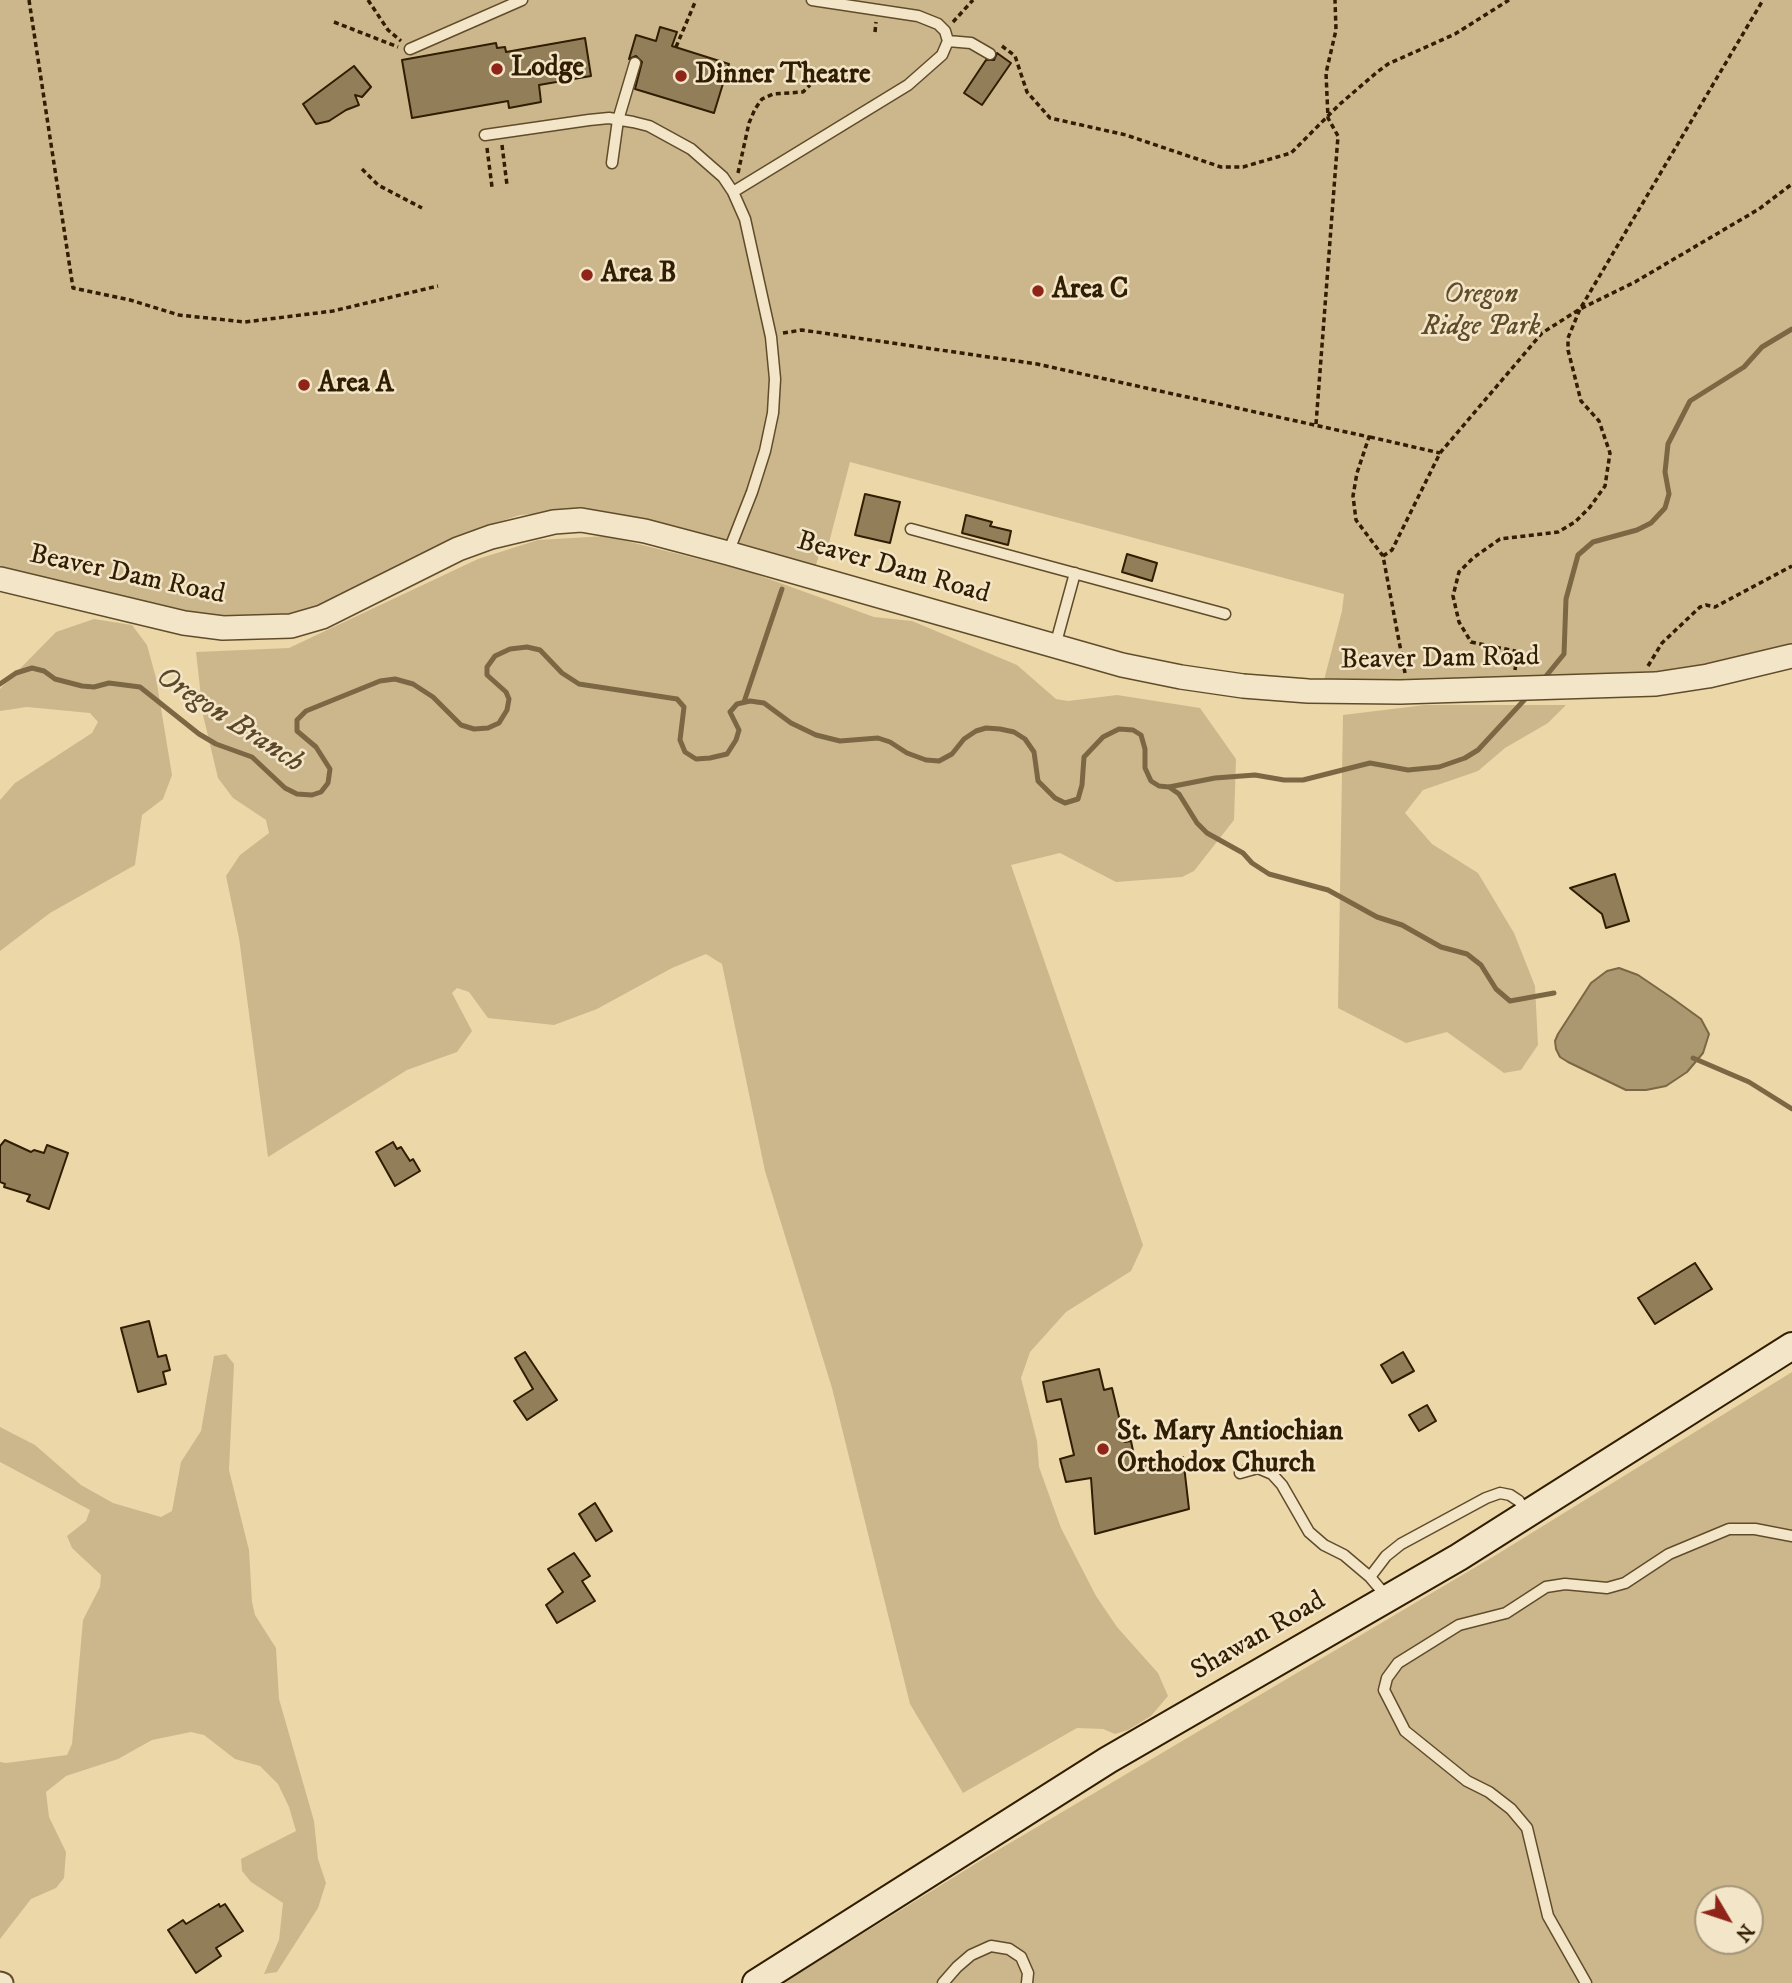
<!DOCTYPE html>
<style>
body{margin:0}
#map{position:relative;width:1792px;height:1983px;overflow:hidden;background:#ecd7a9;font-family:"IM FELL DW Pica",serif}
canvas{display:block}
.north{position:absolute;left:1694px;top:1885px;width:70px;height:70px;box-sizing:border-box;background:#f3e5c7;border:2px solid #a59578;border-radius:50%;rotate:129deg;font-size:19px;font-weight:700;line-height:28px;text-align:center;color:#311d01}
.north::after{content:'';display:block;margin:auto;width:24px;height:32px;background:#8f2418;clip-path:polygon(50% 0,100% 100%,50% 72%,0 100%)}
</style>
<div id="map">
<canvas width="1792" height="1983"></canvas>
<div class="north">N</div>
</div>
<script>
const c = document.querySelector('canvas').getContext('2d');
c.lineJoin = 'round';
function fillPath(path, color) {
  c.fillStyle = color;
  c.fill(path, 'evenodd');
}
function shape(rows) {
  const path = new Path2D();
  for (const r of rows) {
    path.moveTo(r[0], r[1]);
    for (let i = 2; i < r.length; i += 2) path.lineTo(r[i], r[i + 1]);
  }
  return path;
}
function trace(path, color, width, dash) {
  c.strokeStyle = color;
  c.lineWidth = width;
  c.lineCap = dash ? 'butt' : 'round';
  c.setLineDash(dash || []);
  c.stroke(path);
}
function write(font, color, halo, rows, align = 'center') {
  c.font = font + ' "IM FELL DW Pica",serif';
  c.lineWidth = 5;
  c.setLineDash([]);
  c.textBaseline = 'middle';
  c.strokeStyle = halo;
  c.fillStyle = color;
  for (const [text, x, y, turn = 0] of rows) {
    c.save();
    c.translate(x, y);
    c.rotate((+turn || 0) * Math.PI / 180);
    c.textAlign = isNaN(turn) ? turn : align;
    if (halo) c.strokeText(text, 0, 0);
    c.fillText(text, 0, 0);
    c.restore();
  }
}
fillPath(shape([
 [0,0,1792,0,1792,647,1657,675,1518,677,1408,682,1324,680,1342,611,1344,594,850,462,825,558,819,555,815,568,648,521,584,510,520,515,489,525,452,539,352,591,316,607,289,616,227,617,186,612,109,596,0,568],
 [606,536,747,571,874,617,912,621,1017,665,1056,699,1068,701,1117,695,1200,708,1236,759,1234,820,1194,871,1182,877,1116,882,1060,853,1011,865,1143,1245,1131,1271,1066,1312,1030,1352,1021,1378,1037,1441,1039,1467,1061,1528,1096,1596,1117,1627,1158,1673,1168,1696,1151,1716,1128,1730,1115,1734,1103,1729,1077,1728,963,1793,910,1704,832,1388,765,1171,722,964,706,954,672,968,597,1009,554,1025,488,1018,469,992,457,988,452,993,472,1031,457,1052,407,1070,268,1157,239,938,226,876,240,855,269,833,266,820,233,798,218,778,203,715,196,652,289,648,478,559,538,540],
 [94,619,132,625,147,645,156,678,172,775,163,799,142,815,135,865,50,913,0,951,0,800,15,783,92,733,98,722,90,713,27,707,0,711,0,689,56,632],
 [1425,705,1566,705,1548,723,1505,748,1478,771,1423,790,1405,813,1432,844,1478,873,1514,933,1535,986,1538,1045,1521,1070,1504,1073,1447,1032,1406,1043,1338,1008,1343,715],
 [226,1354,234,1364,229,1470,249,1550,252,1602,255,1615,276,1648,279,1699,314,1821,318,1859,326,1883,318,1908,277,1972,264,1974,279,1940,283,1903,251,1882,242,1871,241,1859,296,1831,289,1807,278,1784,260,1766,235,1759,204,1735,191,1732,152,1740,118,1759,66,1776,46,1792,49,1817,66,1852,64,1878,56,1888,31,1899,0,1939,0,1762,6,1763,67,1755,72,1744,83,1620,100,1587,101,1575,72,1548,67,1536,86,1521,90,1510,0,1462,0,1427,35,1445,81,1485,113,1503,161,1517,172,1511,181,1462,201,1431,214,1356],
 [1792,1372,1792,1983,783,1983,988,1856,1496,1555],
 [1708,1899,1750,1899,1750,1941,1708,1941]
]), '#ccb78c');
const water = shape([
 [1619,968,1638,975,1672,998,1701,1019,1709,1034,1703,1053,1687,1072,1666,1086,1646,1090,1626,1090,1568,1062,1560,1057,1556,1049,1555,1041,1558,1034,1591,983,1607,971,1619,968]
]);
fillPath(water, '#ac9870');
trace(water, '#7b6744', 2);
trace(shape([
 [1542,681,1564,654,1566,599,1578,555,1593,542,1637,530,1651,523,1665,508,1669,494,1665,472,1668,444,1690,401,1744,367,1762,347,1792,329],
 [0,684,16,673,32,668,44,671,55,679,82,686,94,687,109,683,140,687,199,734,216,744,252,757,285,788,297,794,312,795,321,792,328,783,330,769,316,747,297,731,297,720,306,711,380,681,395,679,413,684,433,697,461,725,474,729,488,728,499,723,507,710,509,699,506,692,487,675,487,667,495,656,510,649,527,647,540,650,562,673,579,684,677,699,684,707,680,740,685,752,696,759,710,758,727,754,736,740,739,730,730,712,737,704,750,701,764,703,791,723,816,735,840,741,878,738,890,742,907,753,926,760,939,761,952,754,964,739,976,731,986,728,1000,729,1014,732,1025,739,1034,752,1038,781,1055,798,1065,803,1078,799,1082,785,1084,757,1103,737,1119,729,1133,730,1141,735,1145,749,1145,768,1151,781,1159,786,1169,787,1215,778,1255,775,1284,780,1303,780,1370,763,1408,770,1439,767,1465,758,1478,750,1528,696],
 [744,702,782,589],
 [1169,787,1179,794,1197,823,1207,833,1243,853,1252,863,1269,874,1328,890,1377,917,1402,925,1441,947,1467,954,1481,965,1496,989,1510,1001,1554,993],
 [1693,1058,1749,1082,1792,1109]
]), '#7b6744', 5);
const building = shape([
 [660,27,677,32,672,46,729,64,714,113,635,89,642,62,636,56,629,59,636,35,656,41,660,27],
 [585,38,591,76,539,85,541,102,509,108,508,101,412,118,402,60,496,43,497,48,505,47,506,52,585,38],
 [997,53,1011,63,982,105,964,93,986,60,994,60,997,53],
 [354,66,371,87,362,97,355,95,359,105,346,110,329,121,316,124,303,104,354,66],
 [865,494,900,502,890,543,855,535,865,494],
 [966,515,992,522,990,526,1011,531,1008,545,962,533,966,515],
 [1127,554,1157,563,1152,581,1122,572,1127,554],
 [1615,874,1629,921,1606,928,1602,914,1570,888,1615,874],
 [5,1140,31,1152,34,1150,44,1153,47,1145,68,1153,49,1209,27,1201,30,1195,4,1187,5,1184,0,1182,0,1146,5,1140],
 [393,1142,397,1149,401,1147,410,1161,413,1159,420,1171,395,1186,376,1152,393,1142],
 [1695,1263,1712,1289,1655,1324,1638,1298,1695,1263],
 [149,1321,158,1357,166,1355,170,1370,163,1372,166,1384,138,1392,121,1328,149,1321],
 [525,1352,557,1400,527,1420,514,1401,533,1389,515,1358,525,1352],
 [1403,1352,1414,1371,1392,1383,1381,1365,1403,1352],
 [1099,1369,1104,1390,1112,1388,1125,1442,1131,1441,1136,1465,1183,1457,1189,1509,1095,1534,1091,1478,1066,1482,1060,1459,1074,1455,1061,1399,1047,1402,1043,1382,1099,1369],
 [1427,1405,1436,1421,1419,1431,1409,1415,1427,1405],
 [595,1503,612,1531,596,1541,579,1514,595,1503],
 [574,1553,590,1576,582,1581,595,1601,557,1623,546,1605,563,1592,548,1569,574,1553],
 [219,1904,220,1907,225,1904,243,1931,216,1948,221,1956,196,1973,168,1930,183,1920,186,1924,219,1904]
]);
fillPath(building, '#927e58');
trace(building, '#311d01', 2);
const service = shape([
 [948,41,971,43,990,54],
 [410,49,522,0],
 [485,135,589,120,609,118,633,122,649,126,691,149,723,177,733,192,745,219,771,337,775,379,773,413,765,451,752,492,728,553],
 [612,163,618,120,635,63],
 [733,192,908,85,942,55,948,41,945,31,938,24,918,16,812,0],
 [911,529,1225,614],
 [1055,646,1075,573],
 [1240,1473,1258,1468,1272,1474,1282,1485,1309,1532,1324,1545,1344,1555,1370,1577,1387,1597],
 [1370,1577,1386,1556,1401,1544,1486,1498,1500,1493,1510,1495,1519,1501,1527,1514],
 [943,1983,957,1967,971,1955,991,1946,1009,1949,1021,1957,1028,1973,1027,1983],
 [1586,1983,1548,1916,1527,1828,1511,1809,1489,1792,1467,1781,1405,1731,1384,1690,1387,1678,1398,1663,1459,1625,1506,1613,1546,1587,1565,1584,1607,1588,1625,1583,1669,1554,1729,1529,1755,1529,1792,1536]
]);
const minor = shape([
 [0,1982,3,1983]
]);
const tertiary = shape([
 [0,579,184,623,223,628,291,626,322,617,458,549,491,537,554,522,581,520,645,531,728,553,1122,665,1181,677,1243,686,1308,691,1400,692,1656,684,1708,676,1792,656]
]);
const secondary = shape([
 [756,1983,1108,1760,1459,1557,1792,1346]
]);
trace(service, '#604c2b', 13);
trace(minor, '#604c2b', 23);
trace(tertiary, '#604c2b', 26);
trace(secondary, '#311d01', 30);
trace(shape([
 [29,0,73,288,130,300,179,315,245,322,333,311,438,286],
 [368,0,388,30,401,41],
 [334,22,398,47],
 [953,22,973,0],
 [875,32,876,22],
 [1002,46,1015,56,1027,92,1050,118,1126,135,1221,167,1243,167,1291,153,1340,104,1376,73,1388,64,1455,34,1509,0],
 [676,47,696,0],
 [502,145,507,185],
 [487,148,492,187],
 [362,169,378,185,422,208],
 [738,173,749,123,755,109,762,99,773,94,803,92,810,85],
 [783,333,802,330,1037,364,1369,437,1357,473,1353,496,1356,520,1383,556,1405,673],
 [1316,424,1338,136,1328,118,1326,73,1336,30,1335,0],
 [1370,437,1440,453],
 [1383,556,1392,550,1440,453,1542,333,1580,309,1635,282,1759,209,1792,184],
 [1648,666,1662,643,1700,607,1706,605,1715,607,1792,566],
 [1515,670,1517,656,1515,651,1471,642,1459,622,1453,596,1459,572,1473,558,1500,539,1558,532,1575,522,1590,507,1605,486,1610,453,1599,421,1581,401,1568,350,1568,338,1580,309,1763,0]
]), '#311d01', 3.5, [5, 3.5]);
trace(service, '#f3e5c7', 10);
trace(minor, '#f3e5c7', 19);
trace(tertiary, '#f3e5c7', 23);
trace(secondary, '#f3e5c7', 26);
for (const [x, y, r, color] of [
 [497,69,7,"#8f2418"],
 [681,76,7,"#8f2418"],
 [587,275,7,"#8f2418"],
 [1038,291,7,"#8f2418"],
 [304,385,7,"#8f2418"],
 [1103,1449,7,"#8f2418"]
]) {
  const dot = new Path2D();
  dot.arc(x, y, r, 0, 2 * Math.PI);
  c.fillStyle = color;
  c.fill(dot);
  trace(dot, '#f3e5c7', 2.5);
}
write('bold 28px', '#311d01', '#f3e5c7', [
 ["Lodge",511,69],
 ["Dinner Theatre",695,76],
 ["Area B",601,275],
 ["Area C",1052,291],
 ["Area A",318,385],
 ["St. Mary Antiochian",1117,1433],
 ["Orthodox Church",1117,1465]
], 'left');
write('italic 28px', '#604b2b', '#f3e5c7', [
 ["Oregon",1481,296],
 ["Ridge Park",1481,328]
]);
write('28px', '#311d01', '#f3e5c7', [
 ["Beaver Dam Road",893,569,16],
 ["Beaver Dam Road",127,576,12],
 ["Beaver Dam Road",1440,660,-1],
 ["Shawan Road",1259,1637,-30]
]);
write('italic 30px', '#5c4828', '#f3e5c7', [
 ["Oregon Branch",229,721,33]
]);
</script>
